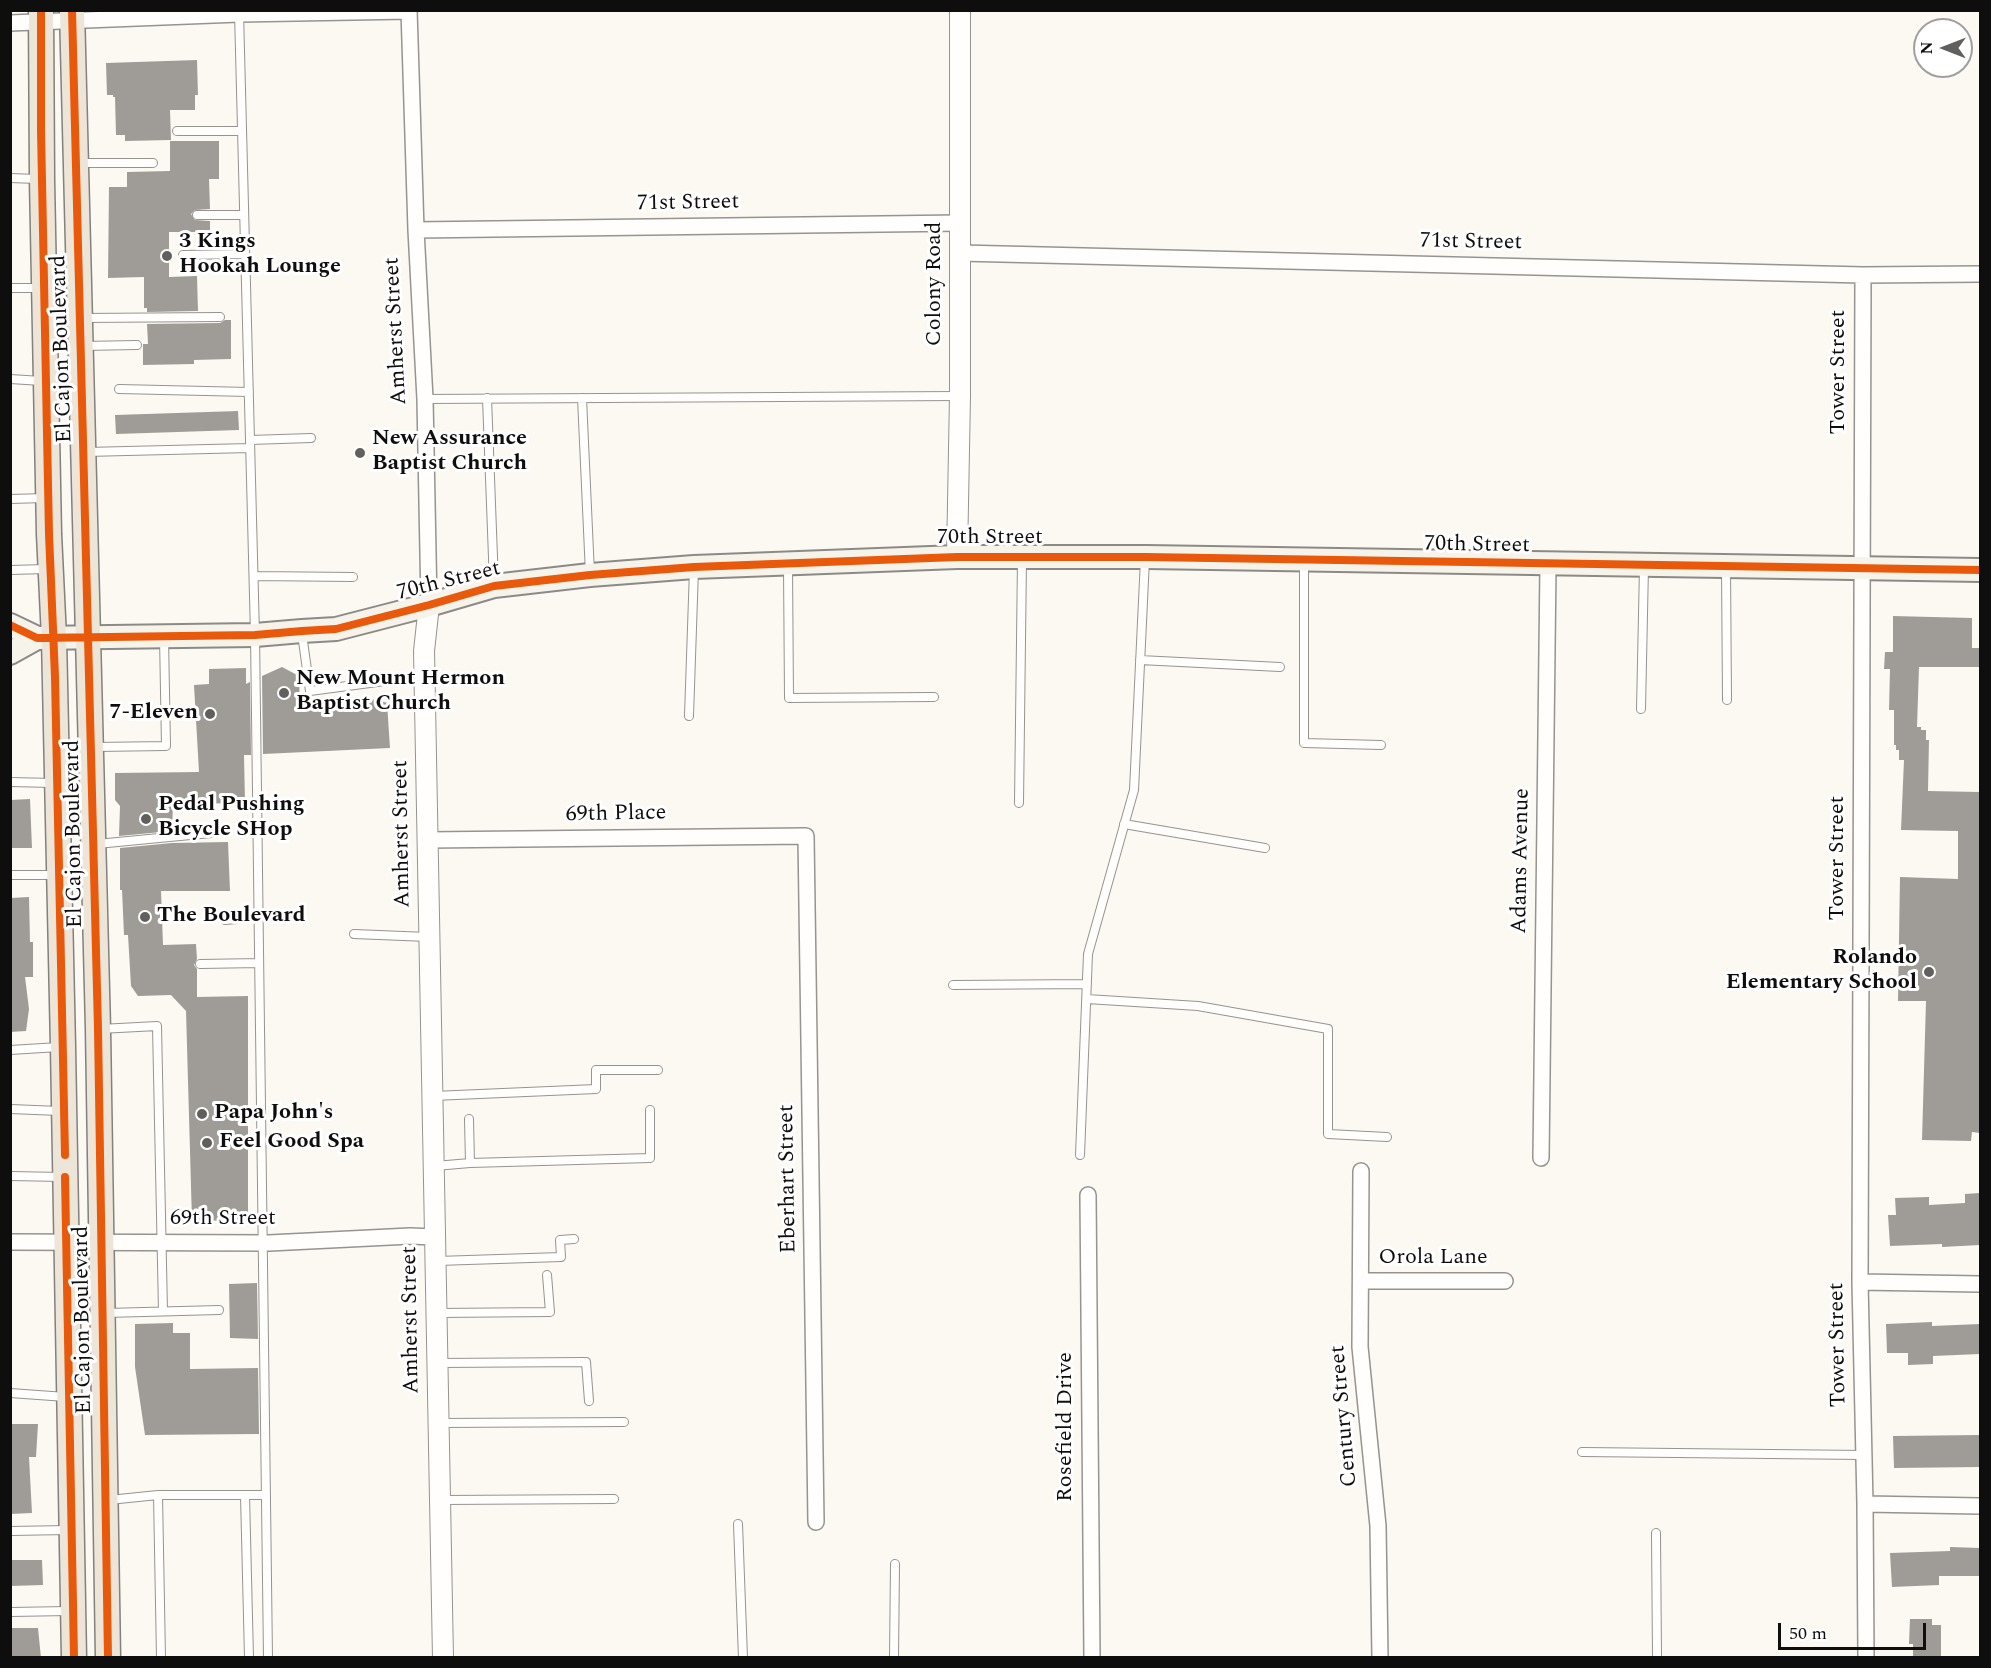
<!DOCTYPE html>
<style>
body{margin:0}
#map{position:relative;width:1991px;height:1668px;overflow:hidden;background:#fcf9f2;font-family:Spectral,serif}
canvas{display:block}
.frame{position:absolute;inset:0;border:12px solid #0e0e0e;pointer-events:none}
.north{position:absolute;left:1913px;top:18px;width:60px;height:60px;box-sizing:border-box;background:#fff;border:2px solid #9f9f9f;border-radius:50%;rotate:270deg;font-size:16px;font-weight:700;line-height:24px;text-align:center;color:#0e0e0e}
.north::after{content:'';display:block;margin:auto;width:21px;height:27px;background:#61605e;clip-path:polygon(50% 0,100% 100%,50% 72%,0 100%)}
.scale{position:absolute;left:1778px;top:1623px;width:148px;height:27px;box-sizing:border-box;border:3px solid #0e0e0e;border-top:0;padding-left:8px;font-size:18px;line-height:21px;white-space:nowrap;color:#0e0e0e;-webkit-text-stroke:4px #fff;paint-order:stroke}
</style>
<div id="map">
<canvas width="1991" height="1668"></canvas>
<div class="frame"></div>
<div class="north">N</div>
<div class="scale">50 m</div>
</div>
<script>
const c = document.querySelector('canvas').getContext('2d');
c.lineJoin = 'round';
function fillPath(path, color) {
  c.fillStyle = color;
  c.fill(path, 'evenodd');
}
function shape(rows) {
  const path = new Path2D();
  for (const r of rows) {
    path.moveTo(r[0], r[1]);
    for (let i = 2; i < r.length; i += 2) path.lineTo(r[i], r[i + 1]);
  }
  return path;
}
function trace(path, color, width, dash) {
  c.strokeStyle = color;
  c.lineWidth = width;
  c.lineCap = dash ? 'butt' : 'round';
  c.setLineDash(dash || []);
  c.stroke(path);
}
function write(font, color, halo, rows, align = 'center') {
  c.font = font + ' Spectral,serif';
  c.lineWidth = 6;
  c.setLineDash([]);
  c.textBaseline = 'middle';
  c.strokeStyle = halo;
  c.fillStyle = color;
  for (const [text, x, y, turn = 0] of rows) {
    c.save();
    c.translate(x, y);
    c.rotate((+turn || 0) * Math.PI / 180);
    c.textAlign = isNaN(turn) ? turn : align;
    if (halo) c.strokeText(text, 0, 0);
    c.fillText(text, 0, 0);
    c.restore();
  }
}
fillPath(shape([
 [197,60,198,95,195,95,195,110,170,110,171,140,125,141,125,135,116,135,115,97,113,97,113,95,107,95,106,63],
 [170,141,219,141,219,179,209,179,210,209,195,210,191,214,195,220,210,221,210,232,169,232,169,277,197,276,198,311,147,312,147,308,144,308,144,277,108,278,109,187,127,187,127,172,170,171],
 [225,320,231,320,231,359,194,360,194,364,143,365,143,344,148,344,147,324,220,323],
 [238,411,239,430,116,434,115,415],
 [1893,616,1972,618,1972,648,1980,648,1980,667,1919,667,1917,727,1921,727,1921,730,1926,730,1926,740,1929,740,1928,791,1980,792,1980,1133,1972,1132,1971,1141,1922,1140,1926,1001,1898,1001,1900,877,1958,879,1958,831,1901,830,1904,760,1899,760,1899,750,1896,750,1896,745,1894,745,1894,710,1889,710,1890,669,1884,669,1885,652,1893,652],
 [282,667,299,676,300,708,361,705,375,699,387,703,390,748,263,754,262,676],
 [246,668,246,684,250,682,251,755,244,755,245,803,173,804,172,831,119,836,120,806,115,800,115,773,199,772,194,685,209,684,209,669],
 [30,799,32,848,10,848,10,800],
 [228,842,230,891,161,891,163,945,196,944,197,959,194,965,197,969,197,997,248,996,248,1220,192,1221,186,1011,171,995,138,996,131,986,128,935,124,935,122,890,120,890,120,848,172,843],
 [29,897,30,942,33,942,33,977,25,977,29,1009,26,1031,10,1032,10,898],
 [1980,1193,1980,1245,1942,1247,1942,1244,1890,1246,1888,1215,1896,1215,1895,1198,1929,1197,1929,1205,1965,1203,1965,1194],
 [257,1283,258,1339,230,1338,229,1284],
 [1932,1322,1932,1326,1980,1324,1980,1354,1933,1356,1933,1364,1908,1365,1908,1353,1887,1353,1886,1324],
 [173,1323,173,1333,190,1333,190,1369,258,1368,259,1434,145,1435,135,1367,135,1324],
 [10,1424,38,1424,36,1457,29,1457,32,1513,10,1514],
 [1980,1435,1980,1467,1894,1468,1893,1436],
 [1950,1547,1980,1548,1980,1576,1939,1576,1939,1585,1892,1587,1890,1553,1950,1551],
 [10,1560,42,1560,43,1585,10,1586],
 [1910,1619,1932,1619,1932,1625,1941,1625,1941,1658,1913,1658,1913,1644,1909,1644],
 [10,1628,38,1628,41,1658,10,1658]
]), '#9f9c98');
const service = shape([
 [239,12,255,635,268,1658],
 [177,131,242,131],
 [78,163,153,163],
 [10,178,38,179],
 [197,215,244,215],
 [183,255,245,254],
 [10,288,40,288],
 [82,318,220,317],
 [82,346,137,345],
 [10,379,42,381],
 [119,389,249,392],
 [487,398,494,584],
 [582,398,590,574],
 [425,399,960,396],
 [250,440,311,438],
 [86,452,250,448],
 [10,499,45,498],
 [1304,562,1304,743,1381,745],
 [788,567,789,698,934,697],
 [1726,568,1727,700],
 [10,570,47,569],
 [254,576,353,577],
 [302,634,310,691,422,676],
 [1140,660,1280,667],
 [1641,709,1644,567],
 [689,716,694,569],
 [95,747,166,746,164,637],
 [10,782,53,783],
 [1019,803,1022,559],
 [1124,824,1265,848],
 [97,844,211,833],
 [10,875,57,875],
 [225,920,259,917],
 [354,934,428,937],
 [200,964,259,963],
 [953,985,1087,984],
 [1087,999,1198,1006,1328,1029,1328,1134,1387,1137],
 [100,1029,157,1026,163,1311],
 [10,1050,59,1047],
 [433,1096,596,1089,596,1070,658,1070],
 [10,1109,60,1111],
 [469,1119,470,1163],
 [1080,1155,1088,954,1134,790,1145,559],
 [435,1166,470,1163,650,1158,650,1110],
 [10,1176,63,1177],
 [437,1261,561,1257,560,1240,574,1239],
 [106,1313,219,1310],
 [438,1313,550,1312,547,1275],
 [438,1363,586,1362,589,1401],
 [10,1393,66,1397],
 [440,1423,624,1422],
 [1582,1452,1864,1455],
 [245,1495,249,1658],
 [109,1500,158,1495],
 [441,1500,614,1499],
 [738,1524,743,1658],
 [10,1531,68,1530],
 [1656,1533,1657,1658],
 [10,1612,69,1611],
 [161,1658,158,1495,266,1495],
 [894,1658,895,1564]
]);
const minor = shape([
 [409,10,416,230,425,399,429,605],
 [10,23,239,14,409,11],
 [416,230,960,223],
 [960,253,1863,275,1980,274],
 [1863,275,1860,1282,1865,1504,1866,1658],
 [427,840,806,836,816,1522],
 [1541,1158,1548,565],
 [1361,1171,1360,1347,1378,1526,1380,1658],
 [1088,1195,1092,1658],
 [10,1242,269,1243,410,1236,435,1237],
 [1361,1281,1505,1281],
 [1860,1282,1980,1284],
 [1865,1504,1980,1506]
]);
const tertiary = shape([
 [957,557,960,396,960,10],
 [429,605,424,651,443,1658]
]);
const secondary = shape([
 [10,625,37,638,255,635,302,631,336,629,429,605,494,586,590,575,694,567,957,557,1146,557,1980,570],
 [10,653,37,638]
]);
const primary = shape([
 [41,10,42,180,49,534,54,638,63,1047,74,1658],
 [72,10,98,1029,108,1658]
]);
trace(service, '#959491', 10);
trace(minor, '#959491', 18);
trace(tertiary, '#959491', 22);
trace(secondary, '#8c8a87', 26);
trace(primary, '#82817e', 27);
trace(service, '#fffefd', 8);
trace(minor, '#fffefd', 15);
trace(tertiary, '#fffefd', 20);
trace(secondary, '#f5f3ea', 22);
trace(primary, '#ede5d8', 24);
trace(shape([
 [41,10,41,130,49,534,55,677,65,1155],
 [72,10,98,1029,108,1658],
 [10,625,37,638,255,635,302,631,336,629,429,605,494,586,590,575,694,567,957,557,1146,557,1980,570],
 [65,1177,74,1658]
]), '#e8590c', 8);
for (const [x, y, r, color] of [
 [167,256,6,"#61605e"],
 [360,453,6,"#61605e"],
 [284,693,6,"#61605e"],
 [210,714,6,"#61605e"],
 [146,819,6,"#61605e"],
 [145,917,6,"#61605e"],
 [1929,972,6,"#61605e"],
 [202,1114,6,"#61605e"],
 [207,1143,6,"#61605e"]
]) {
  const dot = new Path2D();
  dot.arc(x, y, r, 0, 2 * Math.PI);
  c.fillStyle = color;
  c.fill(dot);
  trace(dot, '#fff', 2);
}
write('22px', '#0e0e0e', '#fff', [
 ["71st Street",688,204,-1],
 ["71st Street",1471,243,1],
 ["Colony Road",936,284,-90],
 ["Amherst Street",397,331,-93],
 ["El Cajon Boulevard",63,349,-92],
 ["Tower Street",1840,372,-90],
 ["70th Street",990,539],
 ["70th Street",1477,546,1],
 ["70th Street",449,582,-14],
 ["69th Place",616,815,-1],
 ["El Cajon Boulevard",75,834,-91],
 ["Amherst Street",403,834,-91],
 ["Tower Street",1839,858,-90],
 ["Adams Avenue",1522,861,-89],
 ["Eberhart Street",789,1179,-91],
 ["69th Street",223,1220],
 ["Orola Lane",1433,1259],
 ["El Cajon Boulevard",84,1320,-91],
 ["Amherst Street",412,1320,-91],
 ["Tower Street",1839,1345,-91],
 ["Century Street",1345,1416,-95],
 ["Rosefield Drive",1067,1427,-90]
]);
write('bold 22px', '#0e0e0e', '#fff', [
 ["3 Kings",179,243],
 ["Hookah Lounge",179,268],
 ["New Assurance",372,440],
 ["Baptist Church",372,465],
 ["New Mount Hermon",296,680],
 ["Baptist Church",296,705],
 ["7-Eleven",198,714,"right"],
 ["Pedal Pushing",158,806],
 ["Bicycle SHop",158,831],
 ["The Boulevard",157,917],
 ["Rolando",1917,959,"right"],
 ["Elementary School",1917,984,"right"],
 ["Papa John's",214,1114],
 ["Feel Good Spa",219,1143]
], 'left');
</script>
